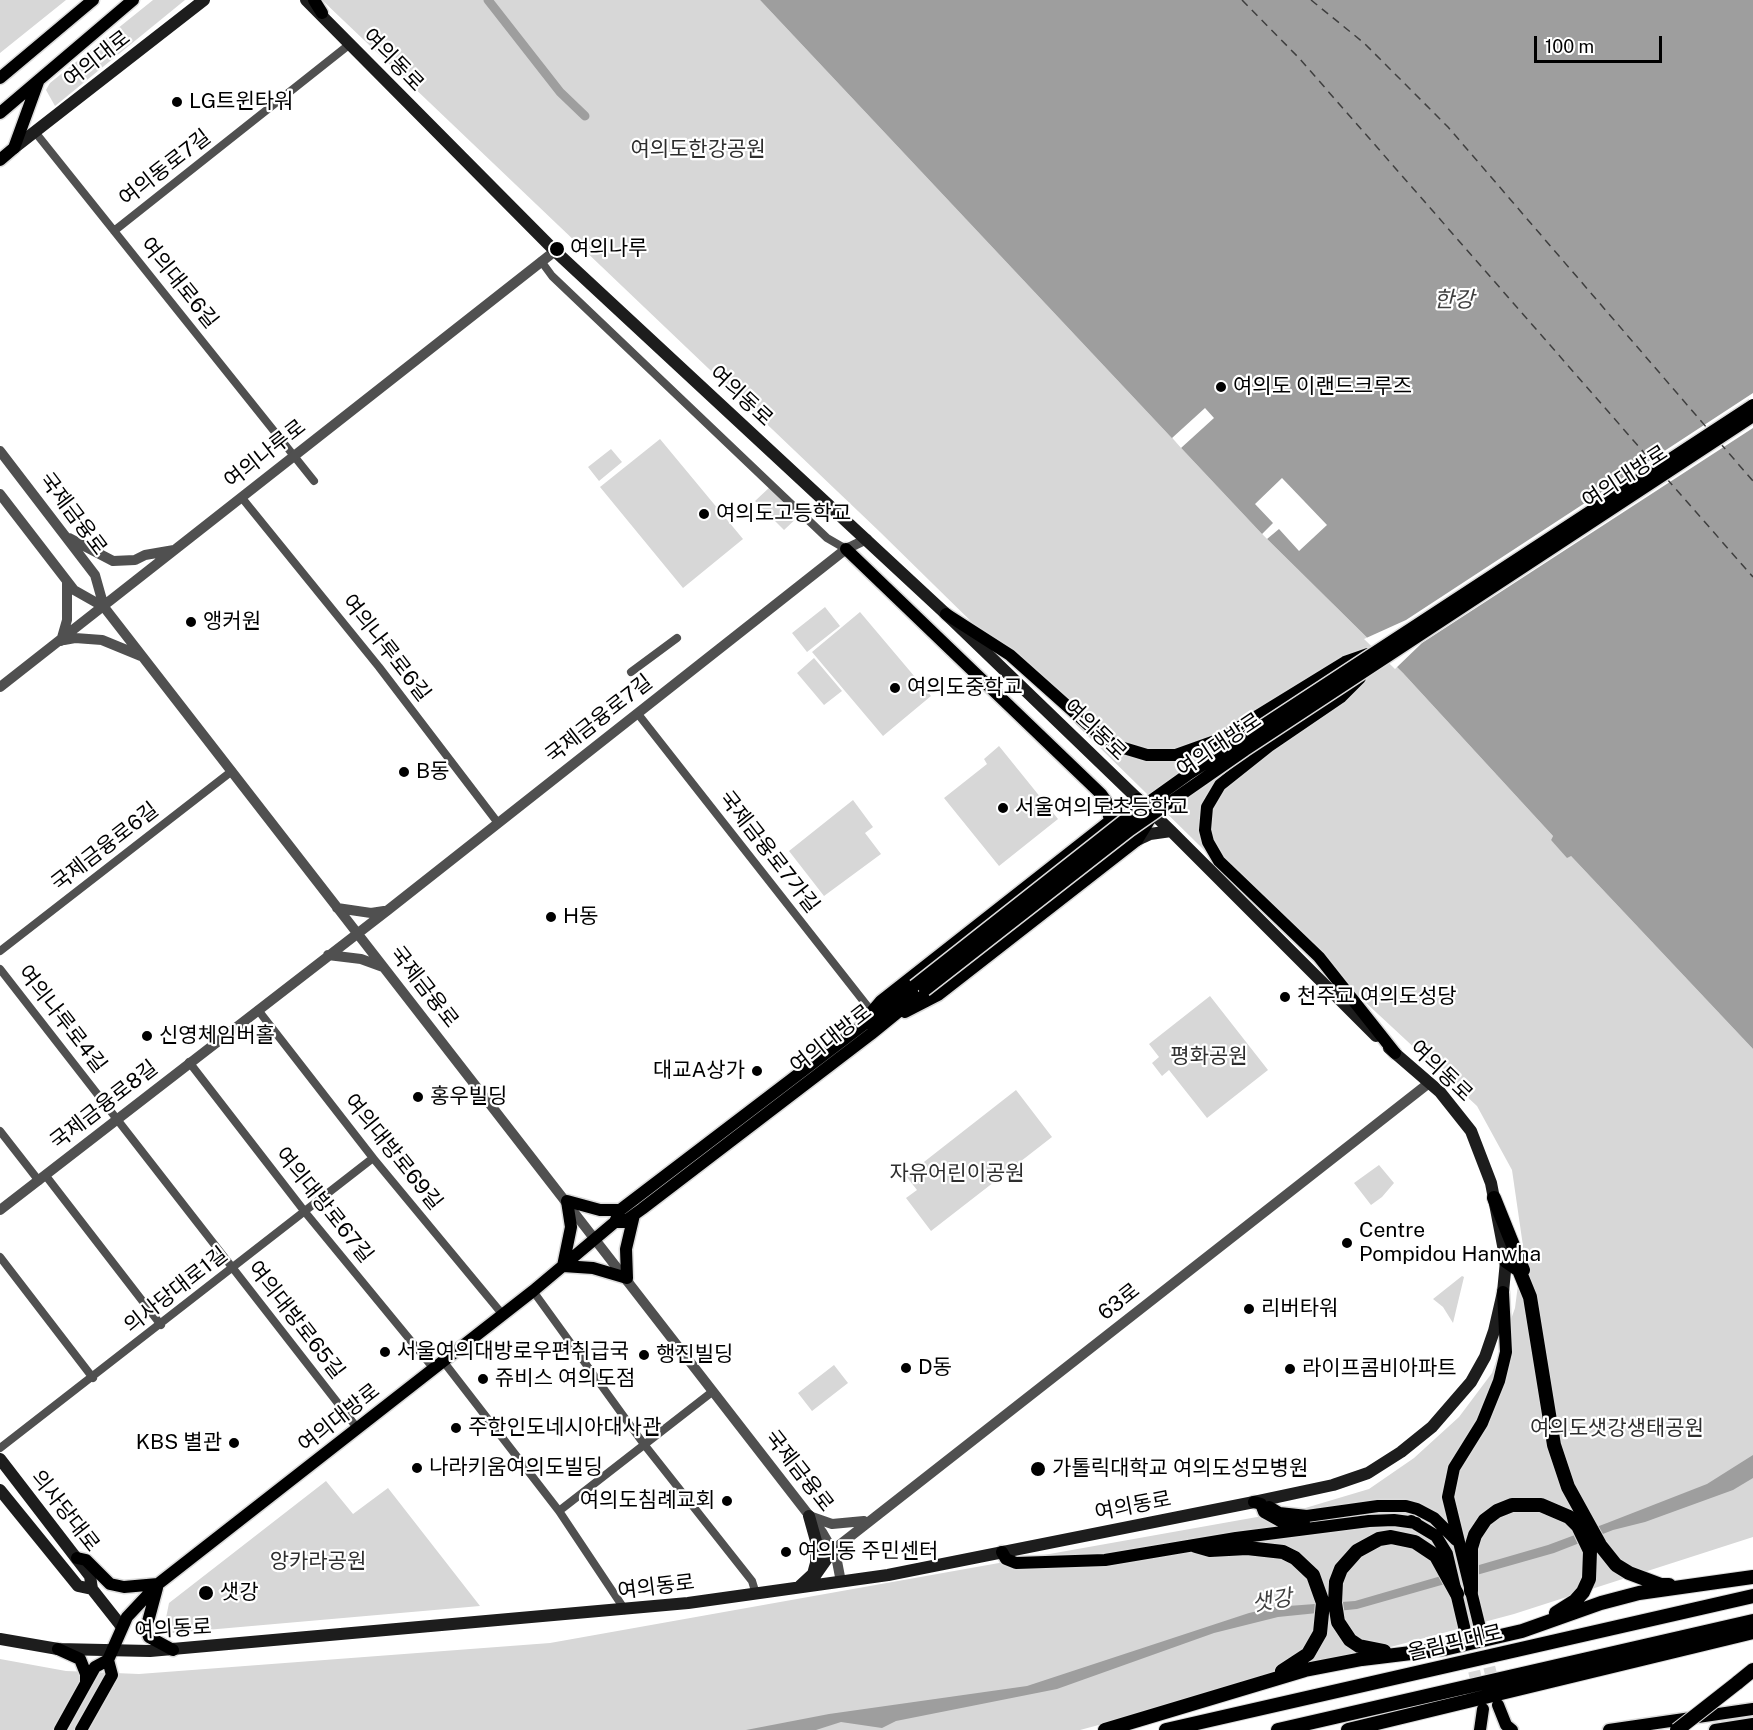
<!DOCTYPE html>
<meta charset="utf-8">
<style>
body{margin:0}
#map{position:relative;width:1753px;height:1730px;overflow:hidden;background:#fff;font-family:"Public Sans",sans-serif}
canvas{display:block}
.scale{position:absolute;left:1534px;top:36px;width:128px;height:27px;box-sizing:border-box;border:3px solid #000;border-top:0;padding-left:8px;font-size:18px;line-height:21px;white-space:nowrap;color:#000;-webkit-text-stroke:4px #fff;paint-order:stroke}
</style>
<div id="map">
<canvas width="1753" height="1730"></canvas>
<div class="scale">100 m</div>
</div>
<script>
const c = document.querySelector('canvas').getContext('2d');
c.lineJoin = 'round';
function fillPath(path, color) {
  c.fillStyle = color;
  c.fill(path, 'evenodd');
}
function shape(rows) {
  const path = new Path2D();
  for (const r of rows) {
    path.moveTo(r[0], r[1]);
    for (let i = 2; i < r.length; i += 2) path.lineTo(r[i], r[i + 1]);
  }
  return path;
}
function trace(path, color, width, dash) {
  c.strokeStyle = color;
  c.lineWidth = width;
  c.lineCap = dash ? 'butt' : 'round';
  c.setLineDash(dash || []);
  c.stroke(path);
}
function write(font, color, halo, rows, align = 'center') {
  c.font = font + ' "Public Sans","Noto Sans KR",sans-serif';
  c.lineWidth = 4.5;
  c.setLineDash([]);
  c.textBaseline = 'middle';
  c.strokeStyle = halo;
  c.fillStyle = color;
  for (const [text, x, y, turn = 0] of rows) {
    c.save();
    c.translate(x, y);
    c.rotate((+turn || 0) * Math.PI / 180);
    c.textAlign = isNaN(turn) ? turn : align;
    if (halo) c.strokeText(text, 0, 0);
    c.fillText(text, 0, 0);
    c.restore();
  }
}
fillPath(shape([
 [0,0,66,0,0,53],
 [153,0,185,0,55,106,46,90,50,83],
 [322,0,760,0,1262,534,1403,673,1553,836,1551,840,1571,856,1753,1049,1753,1537,1514,1614,1080,1730,0,1730,0,1659,66,1671,139,1674,550,1643,1302,1509,1369,1489,1414,1458,1459,1417,1492,1373,1515,1308,1523,1246,1512,1170,1477,1106,1251,896,880,532],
 [660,439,743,539,683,588,600,487],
 [611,449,622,462,599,481,588,467],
 [771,486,800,515,784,530,755,501],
 [825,607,840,626,807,652,792,633],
 [860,612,931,696,883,736,812,652],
 [814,658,842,691,824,705,797,673],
 [999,746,1058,819,999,866,944,798,987,764,984,759],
 [853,800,873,827,865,833,881,854,824,896,789,851],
 [1210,996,1268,1070,1207,1118,1169,1070,1162,1076,1152,1063,1159,1057,1149,1044],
 [1016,1090,1052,1137,931,1231,906,1198,917,1190,906,1176],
 [1379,1165,1394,1183,1382,1197,1371,1205,1354,1183],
 [1462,1276,1464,1277,1453,1323,1443,1307,1433,1299],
 [834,1365,848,1383,812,1411,798,1393],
 [326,1481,353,1514,388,1488,480,1606,172,1633,166,1618,169,1603]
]), '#d7d7d7');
fillPath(shape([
 [760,0,1753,0,1753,1049,1571,856,1567,858,1551,840,1553,836,1403,673,1262,534],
 [1753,1455,1753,1478,1733,1490,1645,1522,1613,1530,1554,1553,1357,1609,1278,1617,1214,1633,1057,1689,896,1721,882,1728,841,1722,816,1730,746,1730,829,1714,1027,1686,1249,1613,1275,1607,1355,1601,1548,1545,1607,1523,1707,1484]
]), '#9e9e9e');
fillPath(shape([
 [1753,393,1753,428,1422,643,1395,669,1364,639,1406,620],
 [1205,408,1214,418,1181,448,1172,438],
 [1282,478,1327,525,1299,551,1279,529,1267,539,1262,534,1273,523,1255,504]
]), '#fff');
trace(shape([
 [488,0,560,92,585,116]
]), '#9e9e9e', 9);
trace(shape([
 [1242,0,1299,58,1654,464],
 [1311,0,1364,43,1448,127,1707,428],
 [1720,443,1753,481],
 [1667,479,1753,577]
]), '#3f3f3f', 1.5, [8, 6]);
trace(shape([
 [1481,1632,1498,1704],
 [1466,1636,1479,1692]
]), '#d9d9d9', 12, [12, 6]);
const primary = shape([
 [314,0,322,13],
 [0,78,93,0],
 [0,113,133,0],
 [0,160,14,148,38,82],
 [846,549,1101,794,1106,801,1110,821],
 [946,614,1010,655,1103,738,1117,746,1147,755,1176,755,1218,740,1345,662,1368,654],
 [1360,678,1341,697,1269,746,1220,785,1207,807,1205,830,1208,842,1219,861,1319,957,1395,1053],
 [905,1012,938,995,1137,840,1153,814],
 [870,1014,881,1001,1138,799],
 [620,1210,600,1210,567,1201,571,1227,563,1266,593,1268,627,1278,626,1249,634,1215],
 [615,1222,624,1222,642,1209,871,1034,925,990],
 [1254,1502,1261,1504,1264,1512,1282,1522,1304,1523],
 [1269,1507,1279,1513,1307,1516,1378,1506,1406,1506,1417,1509,1434,1518,1456,1540],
 [1411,1521,1436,1536,1447,1554,1466,1635],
 [1002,1552,1006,1559,1016,1563,1105,1560,1236,1538,1369,1521,1394,1520,1416,1523],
 [77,1558,86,1560,110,1584,124,1587,158,1584],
 [157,1588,146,1629,149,1637,173,1650],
 [1481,1632,1448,1497,1454,1468,1482,1423,1499,1381,1506,1352,1503,1292],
 [58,1649,80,1659,86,1674,86,1683],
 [1498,1705,1506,1725,1512,1730],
 [60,1730,95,1667,108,1660],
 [81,1730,112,1675,108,1660,127,1617,158,1584,533,1291,615,1222,620,1210,914,986],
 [1480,1730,1483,1709],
 [1609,1730,1753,1709],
 [1715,1730,1753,1724]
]);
const trunk = shape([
 [1494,1198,1523,1270],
 [1506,1261,1519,1270,1530,1297,1554,1445,1568,1487,1600,1545,1616,1565,1629,1573,1661,1585,1669,1585],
 [1196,1546,1210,1550,1247,1548,1283,1552,1295,1558,1313,1575,1323,1603,1320,1633,1308,1654,1282,1671],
 [1471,1591,1471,1548,1475,1535,1485,1520,1497,1511,1512,1505,1541,1505,1569,1517,1578,1526,1590,1551,1589,1579,1583,1592,1575,1601,1556,1613],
 [1384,1651,1359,1646,1350,1640,1338,1622,1335,1603,1336,1582,1341,1569,1357,1551,1379,1539,1391,1537,1415,1542,1436,1556,1457,1594],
 [1737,1683,1753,1670],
 [1105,1730,1305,1670,1362,1659,1444,1649,1522,1631,1601,1603,1639,1593,1753,1577],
 [1166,1730,1753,1596],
 [1278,1730,1753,1621],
 [1348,1730,1753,1632]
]);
trace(primary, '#dbdbdb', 15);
trace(trunk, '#dbdbdb', 16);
trace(shape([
 [35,132,314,481],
 [114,231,350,44],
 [541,261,552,276,827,538,846,549],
 [242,498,379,667,498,823],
 [631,672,677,638],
 [638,714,872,1012],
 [0,951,232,771],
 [0,969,358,1429],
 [258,1010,373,1158,503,1315],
 [189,1062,305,1212,434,1369],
 [0,1131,39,1181],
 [46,1176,161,1325],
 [0,1257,93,1378],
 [533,1291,643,1443,752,1581,756,1594],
 [443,1361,559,1511,625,1610],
 [0,1448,373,1158],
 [559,1511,712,1392]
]), '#505050', 8);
trace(shape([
 [0,451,95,575,104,607,822,1532,836,1556,841,1582],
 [0,494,74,590,104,607],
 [69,538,113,561,135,560,145,555,174,550],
 [64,640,75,638,102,640,141,656],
 [61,641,67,620,67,581],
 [0,687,555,251],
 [337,908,371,913,384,911],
 [328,955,361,959,383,967],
 [0,1210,388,910,846,549,867,539],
 [812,1517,832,1524,864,1521],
 [833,1550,1429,1083]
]), '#505050', 10);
trace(shape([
 [306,0,555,251,946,614,1171,831,1376,1036],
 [14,148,204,0],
 [1137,840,1150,834,1171,831],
 [0,1459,90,1576,92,1589,122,1627],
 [0,1490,78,1586,92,1589],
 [814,1577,833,1550],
 [800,1586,813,1574,816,1563,816,1541,809,1516],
 [0,1639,58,1649,150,1651,688,1603,888,1575,1254,1502,1333,1485,1368,1473,1401,1452,1432,1427,1471,1382,1485,1357,1494,1331,1503,1292,1506,1261,1491,1183,1471,1131,1440,1092,1389,1048]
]), '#1d1d1d', 12);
trace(primary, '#000', 12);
trace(trunk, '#000', 14);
const primaryBridge = shape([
 [914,986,1131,815,1187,775,1753,405],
 [925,990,1130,830,1245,750,1753,416]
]);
const trunkBridge = shape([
 [1677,1730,1737,1683]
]);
trace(primaryBridge, '#dbdbdb', 15, []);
trace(trunkBridge, '#dbdbdb', 16, []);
trace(primaryBridge, '#000', 12);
trace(trunkBridge, '#000', 14);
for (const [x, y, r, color] of [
 [177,102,6,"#000"],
 [557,249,8,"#000"],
 [1221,387,6,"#000"],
 [704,514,6,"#000"],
 [191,622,6,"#000"],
 [895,688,6,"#000"],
 [404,772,6,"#000"],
 [1003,808,6,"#000"],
 [551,917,6,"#000"],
 [1285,997,6,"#000"],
 [147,1036,6,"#000"],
 [757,1071,6,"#000"],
 [418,1097,6,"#000"],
 [1347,1243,6,"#000"],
 [1249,1309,6,"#000"],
 [385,1352,6,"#000"],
 [644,1355,6,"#000"],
 [906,1368,6,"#000"],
 [1290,1369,6,"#000"],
 [483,1379,6,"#000"],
 [456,1428,6,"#000"],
 [234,1443,6,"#000"],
 [417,1468,6,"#000"],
 [1038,1469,8,"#000"],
 [727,1501,6,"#000"],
 [786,1552,6,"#000"],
 [206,1593,8,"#000"]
]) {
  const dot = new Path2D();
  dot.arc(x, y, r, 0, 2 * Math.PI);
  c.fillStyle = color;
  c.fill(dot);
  trace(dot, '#fff', 2);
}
write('21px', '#000', '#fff', [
 ["여의대로",97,59,-38],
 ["여의동로",393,60,46],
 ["여의동로7길",165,168,-38],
 ["여의대로6길",179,283,51],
 ["여의동로",741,396,43],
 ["여의나루로",265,454,-38],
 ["여의대방로",1625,477,-33],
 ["국제금융로",73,514,53],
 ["여의나루로6길",386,648,52],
 ["국제금융로7길",599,719,-38],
 ["여의동로",1095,730,44],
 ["여의대방로",1219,745,-34],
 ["국제금융로6길",105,847,-38],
 ["국제금융로7가길",769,852,52],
 ["국제금융로",424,987,52],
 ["여의나루로4길",62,1019,52],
 ["여의대방로",831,1039,-38],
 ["여의동로",1441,1071,44],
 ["국제금융로8길",104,1105,-38],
 ["여의대방로69길",393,1152,51],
 ["여의대방로67길",324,1205,51],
 ["의사당대로1길",176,1290,-38],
 ["63로",1119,1302,-38],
 ["여의대방로65길",296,1320,52],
 ["여의대방로",339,1418,-38],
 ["국제금융로",799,1471,52],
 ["여의동로",1133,1506,-11],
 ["의사당대로",65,1511,52],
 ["여의동로",656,1587,-7],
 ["여의동로",173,1629,-3],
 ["올림픽대로",1455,1643,-13]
]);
write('21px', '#000', '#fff', [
 ["LG트윈타워",189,102],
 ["여의나루",570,249],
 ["여의도 이랜드크루즈",1233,387],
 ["여의도고등학교",716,514],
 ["앵커원",203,622],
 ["여의도중학교",907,688],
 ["B동",416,772],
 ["서울여의도초등학교",1015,808],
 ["H동",563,917],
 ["천주교 여의도성당",1297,997],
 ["신영체임버홀",159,1036],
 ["대교A상가",745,1071,"right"],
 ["홍우빌딩",430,1097],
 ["Centre",1359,1231],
 ["Pompidou Hanwha",1359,1255],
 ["리버타워",1261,1309],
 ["서울여의대방로우편취급국",397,1352],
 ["행진빌딩",656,1355],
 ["D동",918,1368],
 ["라이프콤비아파트",1302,1369],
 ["쥬비스 여의도점",495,1379],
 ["주한인도네시아대사관",468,1428],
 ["KBS 별관",222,1443,"right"],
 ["나라키움여의도빌딩",429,1468],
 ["가톨릭대학교 여의도성모병원",1052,1469],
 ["여의도침례교회",715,1501,"right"],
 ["여의동 주민센터",798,1552],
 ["샛강",220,1593]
], 'left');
write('21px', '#2e2e2e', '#fff', [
 ["여의도한강공원",698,150],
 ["평화공원",1209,1057],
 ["자유어린이공원",957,1174],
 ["여의도샛강생태공원",1617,1429],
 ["앙카라공원",318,1562]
]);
write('italic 22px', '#3f3f3f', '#fff', [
 ["한강",1454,300],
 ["샛강",1272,1601,-10]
]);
</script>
